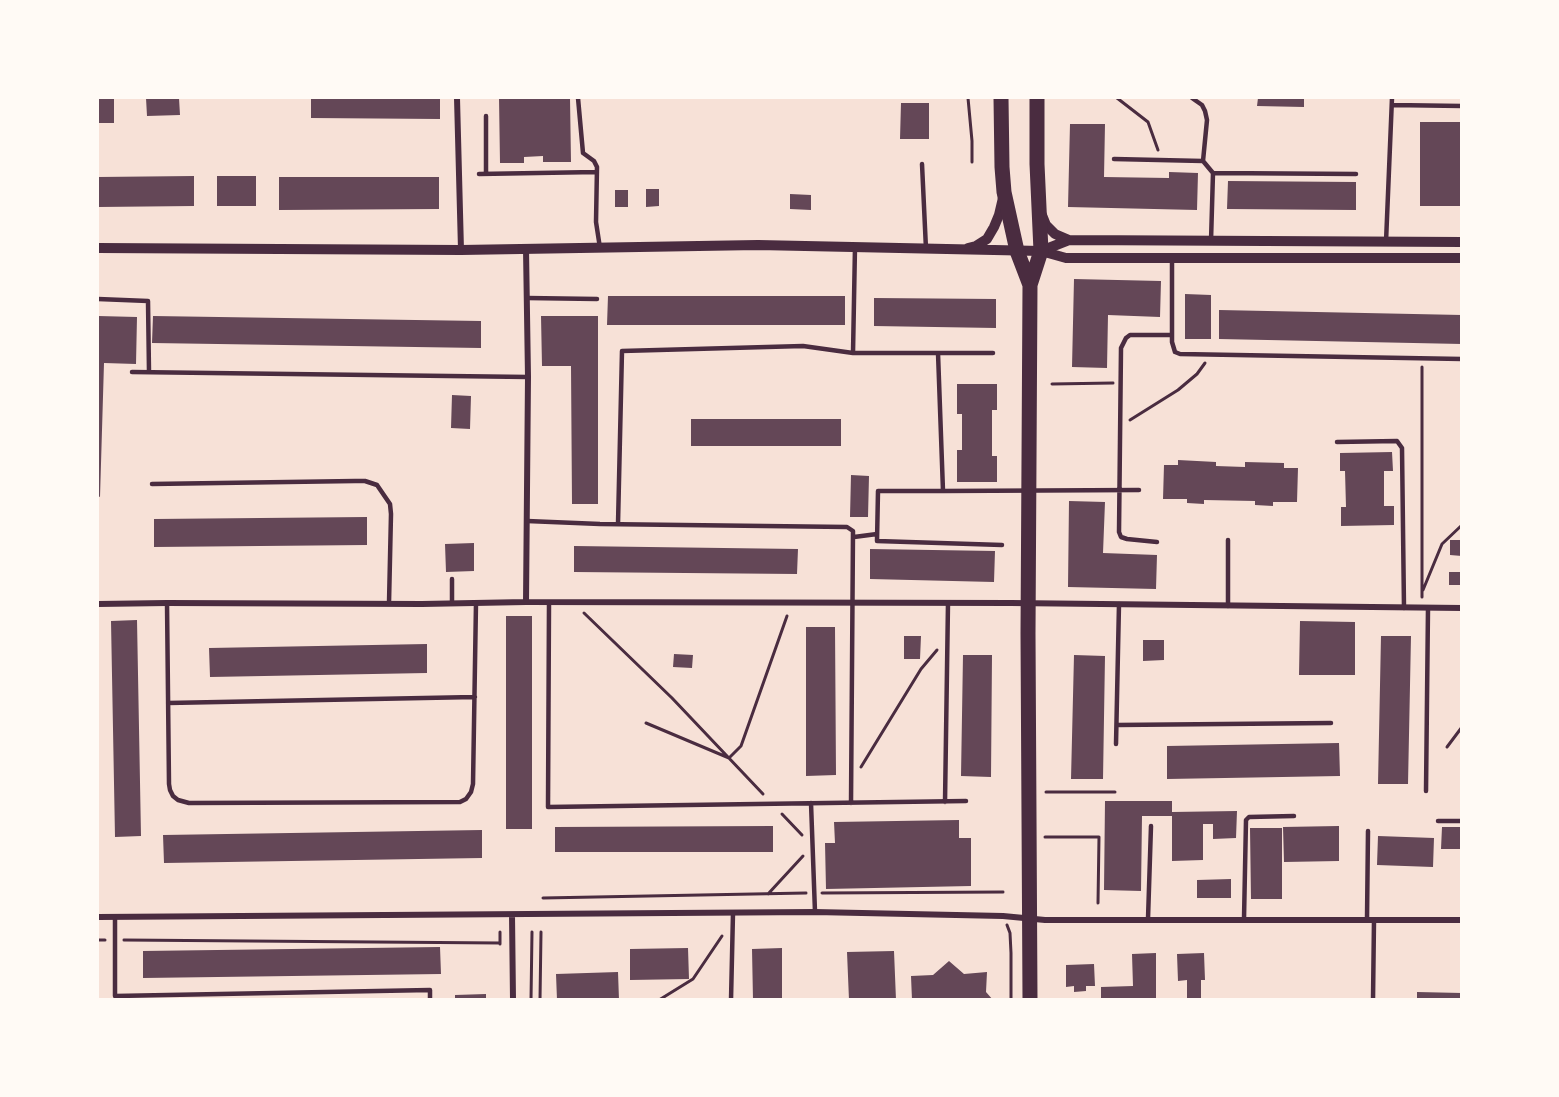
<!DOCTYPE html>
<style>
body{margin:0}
#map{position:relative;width:1559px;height:1097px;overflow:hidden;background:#f7e1d7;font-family:"Crimson Pro",serif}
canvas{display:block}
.frame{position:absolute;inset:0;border:99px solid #fffaf5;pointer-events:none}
</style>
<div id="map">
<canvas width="1559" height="1097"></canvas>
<div class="frame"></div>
</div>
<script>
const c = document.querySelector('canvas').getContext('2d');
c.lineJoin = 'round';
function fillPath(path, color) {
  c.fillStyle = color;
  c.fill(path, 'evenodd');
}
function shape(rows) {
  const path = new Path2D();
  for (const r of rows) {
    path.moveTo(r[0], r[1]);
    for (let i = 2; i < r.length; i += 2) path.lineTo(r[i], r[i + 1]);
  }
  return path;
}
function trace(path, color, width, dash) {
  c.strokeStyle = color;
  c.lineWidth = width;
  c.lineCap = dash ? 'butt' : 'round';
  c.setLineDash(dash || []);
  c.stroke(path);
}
fillPath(shape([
 [98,98,114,98,114,123,98,123],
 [146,98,179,98,180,115,147,116],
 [311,98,440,98,440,119,311,118],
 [499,98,570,98,571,162,543,162,543,156,524,157,524,163,500,163],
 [1258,98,1304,98,1304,107,1257,106],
 [901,103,929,103,929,139,900,139],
 [1420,122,1462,122,1462,206,1420,206],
 [1070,124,1105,124,1104,177,1169,178,1169,172,1198,173,1197,210,1068,207],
 [194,176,194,206,98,207,98,177],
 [217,176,256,176,256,206,217,206],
 [279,177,439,177,439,209,279,210],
 [1228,181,1356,182,1356,210,1227,209],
 [646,189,659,189,659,206,646,207],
 [615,190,628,190,628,207,615,207],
 [790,194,811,195,811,210,790,209],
 [1074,279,1161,281,1160,317,1108,315,1107,368,1072,367],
 [1185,294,1211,295,1211,339,1185,339],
 [608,296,845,296,845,325,607,325],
 [874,298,996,299,996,328,874,326],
 [1219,310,1462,315,1462,344,1219,339],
 [98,316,137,317,136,364,104,363,100,497,98,496],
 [153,316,481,321,481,348,152,343],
 [541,316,598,316,598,504,572,504,571,366,542,366],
 [957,384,997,384,997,410,992,410,992,456,997,456,997,482,957,482,957,450,962,450,962,414,957,414],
 [452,395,471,396,470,429,451,428],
 [691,419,841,419,841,446,691,446],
 [1392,452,1393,471,1384,471,1384,506,1394,506,1394,525,1341,526,1341,507,1346,507,1345,471,1340,471,1340,453],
 [1178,460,1216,462,1216,466,1245,467,1245,462,1284,463,1284,468,1298,468,1297,502,1273,502,1273,506,1255,505,1255,501,1204,500,1204,504,1187,503,1187,499,1163,499,1164,465,1178,465],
 [851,475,869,476,868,517,850,517],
 [1069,501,1105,502,1103,553,1157,555,1156,589,1068,587],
 [367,517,367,545,154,547,154,519],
 [1450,540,1462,540,1462,556,1450,555],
 [474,543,474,571,446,572,445,544],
 [574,546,798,549,797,574,574,572],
 [870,549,995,551,994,582,870,579],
 [1449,572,1462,572,1462,585,1449,585],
 [506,616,532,616,532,829,506,829],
 [137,620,141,836,115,837,111,621],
 [1300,621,1355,622,1355,675,1299,675],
 [806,627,835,627,836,775,806,776],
 [904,636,921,636,920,659,904,659],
 [1381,636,1411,636,1408,784,1378,784],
 [1143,640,1164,640,1164,660,1143,661],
 [427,644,427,673,210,677,209,648],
 [674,654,693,655,692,668,673,667],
 [963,655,992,655,991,777,961,776],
 [1074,655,1105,656,1103,779,1071,779],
 [1339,743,1340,776,1167,779,1167,746],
 [1105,801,1172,801,1172,812,1237,811,1236,838,1213,839,1213,824,1203,824,1203,860,1172,861,1172,816,1142,816,1141,891,1104,890],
 [959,820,959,838,971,838,971,886,826,889,825,843,835,843,834,822],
 [773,826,773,852,555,852,555,827],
 [1339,826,1339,861,1284,862,1283,827],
 [1442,827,1462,827,1462,849,1441,849],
 [1250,828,1282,828,1282,899,1251,899],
 [482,830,482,858,164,863,163,835],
 [1378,836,1434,838,1433,867,1377,865],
 [1231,879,1231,898,1197,898,1197,880],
 [440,947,441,974,143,978,143,951],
 [688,948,689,979,630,980,630,949],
 [782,948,782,1000,753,1000,752,949],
 [894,951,896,1000,849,1000,847,952],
 [1156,953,1156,1000,1101,1000,1101,987,1133,986,1132,954],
 [1204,953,1205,980,1201,980,1201,1000,1187,1000,1187,980,1178,981,1177,954],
 [949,961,964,974,987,972,986,992,993,1000,912,1000,911,976,933,975],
 [1094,964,1095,986,1086,986,1086,991,1074,992,1074,986,1066,987,1066,965],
 [618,972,619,1000,557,1000,556,974],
 [1417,992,1462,993,1462,1000,1417,1000],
 [486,994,486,1000,455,1000,455,995]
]), '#644757');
trace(shape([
 [968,98,972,141,972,162],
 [1117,98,1148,122,1158,150],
 [1422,367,1422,597],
 [1052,384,1113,383],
 [1130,420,1178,390,1197,374,1205,363],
 [1423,590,1442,544,1462,525],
 [584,613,672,698,763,794],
 [646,723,729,758,741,746,787,616],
 [1447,747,1462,727],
 [861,767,921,669,937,650],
 [1046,792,1115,792],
 [782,814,802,835],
 [1045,837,1099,837,1098,903],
 [822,893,1003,892],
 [768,894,803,856],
 [543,898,806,893],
 [1007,925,1010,933,1011,953,1011,1000],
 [500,932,500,944],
 [98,940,105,940],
 [124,940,500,943],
 [531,1000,532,932],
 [540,1000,541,932],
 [659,1000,693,979,722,936]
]), '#4a2c40', 3);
trace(shape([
 [578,98,583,153,594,161,597,167,596,222,600,248],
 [1192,98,1202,105,1205,111,1207,120,1203,161,1213,173,1211,241],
 [1392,105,1462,106],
 [486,116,486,174],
 [1114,159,1203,161],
 [922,164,926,249],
 [1213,173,1356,174],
 [479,174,597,172],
 [1386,242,1392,98],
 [855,247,853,353,993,353],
 [1172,258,1172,342,1175,352,1180,354,1462,359],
 [527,298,597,299],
 [98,299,148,301,149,372],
 [938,353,943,491,878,491,877,541,1002,545],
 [132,372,528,377],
 [1337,442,1397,441,1402,448,1404,608],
 [152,484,355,481,365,481,377,485,390,504,391,514,389,603],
 [943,491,1139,490],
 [527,521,600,524,847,527,853,531,851,803],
 [618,524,622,351,803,346,853,353],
 [854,537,877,534],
 [1157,542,1127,539,1121,537,1119,532,1121,348,1126,338,1130,335,1172,335],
 [167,603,169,784,170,790,173,796,178,800,189,803,460,802,466,799,471,792,473,784,476,603],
 [452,603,452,579],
 [549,603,548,807,966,801],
 [1228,606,1228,540],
 [168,703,475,697],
 [1117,725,1331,723],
 [1116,744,1119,604],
 [1426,791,1428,608],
 [945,802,948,603],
 [811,803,815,912],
 [1438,821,1462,821],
 [115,917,115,996,430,990,430,1000],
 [1148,919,1151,826],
 [1244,919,1246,820,1249,817,1294,816],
 [1367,919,1368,831],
 [731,1000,733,913],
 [1373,1000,1374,920]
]), '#4a2c40', 4.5);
trace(shape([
 [457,98,461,250],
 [526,249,528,377,526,602],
 [98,604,167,603,422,604,526,602,1011,603,1462,608],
 [512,915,513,1000],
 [98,917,815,912,1003,916,1045,920,1462,920]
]), '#4a2c40', 6);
trace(shape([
 [1042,215,1046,225,1055,234,1069,240,1462,242],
 [98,248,461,250,758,245,1041,251,1066,258,1462,258],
 [968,248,976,246,987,239,994,227,999,215,1003,198],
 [1041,251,1069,240]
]), '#4a2c40', 10);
trace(shape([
 [1001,98,1002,167,1004,192,1017,251,1030,285],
 [1030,1000,1028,633,1030,285,1041,251,1037,164,1037,98]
]), '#4a2c40', 15);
</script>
